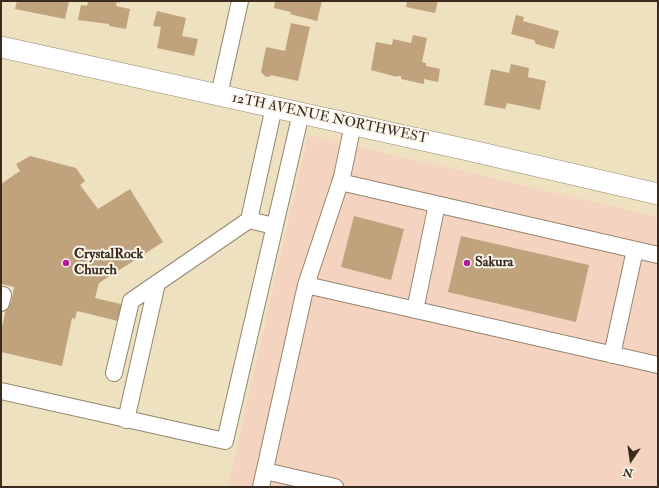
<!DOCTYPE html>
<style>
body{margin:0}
#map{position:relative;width:659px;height:488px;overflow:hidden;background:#eee1c0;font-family:"IM FELL Double Pica",serif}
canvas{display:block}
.frame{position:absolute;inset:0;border:2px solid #3b2a1e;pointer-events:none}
.north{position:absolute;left:611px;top:440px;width:40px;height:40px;-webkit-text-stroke:3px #fbf7ec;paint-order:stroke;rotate:193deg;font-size:11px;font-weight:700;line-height:16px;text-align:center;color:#3b2a1e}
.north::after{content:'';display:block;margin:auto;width:14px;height:18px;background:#3b2a1e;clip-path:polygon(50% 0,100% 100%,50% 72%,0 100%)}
</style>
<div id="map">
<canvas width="659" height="488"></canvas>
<div class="frame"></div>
<div class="north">N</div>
</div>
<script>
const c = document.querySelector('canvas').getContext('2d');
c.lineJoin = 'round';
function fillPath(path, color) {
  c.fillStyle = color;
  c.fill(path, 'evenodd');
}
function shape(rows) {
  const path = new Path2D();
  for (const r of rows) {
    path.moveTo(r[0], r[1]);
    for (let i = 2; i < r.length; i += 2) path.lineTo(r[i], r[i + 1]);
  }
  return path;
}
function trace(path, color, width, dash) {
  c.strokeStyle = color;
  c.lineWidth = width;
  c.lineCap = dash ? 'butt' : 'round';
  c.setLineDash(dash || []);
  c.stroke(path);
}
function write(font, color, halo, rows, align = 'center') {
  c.font = font + ' "IM FELL Double Pica",serif';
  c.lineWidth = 4;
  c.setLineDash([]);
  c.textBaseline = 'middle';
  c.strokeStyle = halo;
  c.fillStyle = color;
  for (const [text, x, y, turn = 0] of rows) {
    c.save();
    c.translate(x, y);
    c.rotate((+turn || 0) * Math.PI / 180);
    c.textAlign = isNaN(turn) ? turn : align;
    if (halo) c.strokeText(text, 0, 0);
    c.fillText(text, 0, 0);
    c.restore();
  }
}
fillPath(shape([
 [308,135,658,217,658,487,228,487]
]), '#f4d3c0');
fillPath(shape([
 [17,1,69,1,65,19,15,9],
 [88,1,120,1,120,3,117,2,116,6,130,9,126,29,109,26,109,24,78,20,81,5,87,6],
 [275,1,322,1,317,21,290,14,291,12,274,8],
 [407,1,438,1,435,13,406,7],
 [157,11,186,18,182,36,198,39,194,56,157,48,161,27,153,26],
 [516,15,524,17,523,21,559,31,554,49,536,44,534,40,511,34],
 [291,23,310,27,298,81,271,75,271,76,266,77,261,72,266,47,285,51],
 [413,35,427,38,422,62,426,63,426,66,440,69,438,82,424,79,424,84,401,79,401,76,397,76,397,77,371,70,376,42,392,45,393,39,411,43],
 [511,64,529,68,528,77,546,81,540,110,507,103,505,109,484,105,491,69,509,73],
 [30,156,76,168,85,181,80,185,98,209,130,189,163,242,99,283,95,298,138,308,134,325,77,311,75,319,72,318,62,366,1,352,1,332,7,304,11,303,14,287,1,284,1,184,20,171,16,164],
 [354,216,404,229,391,280,341,267],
 [461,236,589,265,576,322,448,292]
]), '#c0a27c');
const minor = shape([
 [219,95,240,1],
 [353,124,342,177,306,285,658,365],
 [340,182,658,255],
 [249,220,274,107],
 [1,303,3,295],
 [415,310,437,204],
 [612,355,635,250],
 [114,373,131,301,249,220,274,226],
 [1,391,225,441,301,113],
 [126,420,157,283],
 [265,471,335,487],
 [261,487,306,285]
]);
const major = shape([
 [1,47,468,150,658,194]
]);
trace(minor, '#94866f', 18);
trace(major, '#94866f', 22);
trace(minor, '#fff', 16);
trace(major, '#fff', 21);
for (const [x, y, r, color] of [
 [66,263,4,"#b5179e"],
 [467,263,4,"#b5179e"]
]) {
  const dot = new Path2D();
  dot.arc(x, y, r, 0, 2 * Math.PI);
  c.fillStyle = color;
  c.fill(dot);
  trace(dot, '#fbf7ec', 1.5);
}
write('14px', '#3b2a1e', '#fbf7ec', [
 ["12TH AVENUE NORTHWEST",330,119,12]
]);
write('bold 14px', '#3b2a1e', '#fbf7ec', [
 ["CrystalRock",74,255],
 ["Church",74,271],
 ["Sakura",475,263]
], 'left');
</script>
